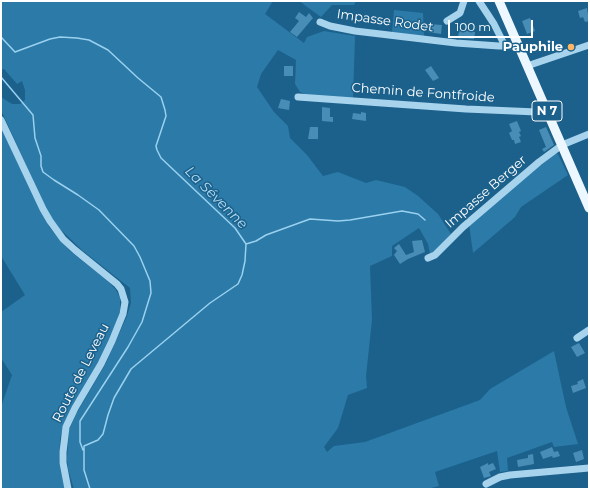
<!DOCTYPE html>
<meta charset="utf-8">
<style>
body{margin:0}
#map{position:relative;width:590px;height:490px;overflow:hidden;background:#1b618c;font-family:Montserrat,sans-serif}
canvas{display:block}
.frame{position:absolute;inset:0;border:2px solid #fff;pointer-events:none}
.scale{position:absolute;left:448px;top:20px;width:85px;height:18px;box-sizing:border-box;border:2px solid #fff;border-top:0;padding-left:5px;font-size:12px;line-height:14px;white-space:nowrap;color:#fff;-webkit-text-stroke:3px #1b618c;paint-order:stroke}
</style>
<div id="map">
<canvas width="590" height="490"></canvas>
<div class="frame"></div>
<div class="scale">100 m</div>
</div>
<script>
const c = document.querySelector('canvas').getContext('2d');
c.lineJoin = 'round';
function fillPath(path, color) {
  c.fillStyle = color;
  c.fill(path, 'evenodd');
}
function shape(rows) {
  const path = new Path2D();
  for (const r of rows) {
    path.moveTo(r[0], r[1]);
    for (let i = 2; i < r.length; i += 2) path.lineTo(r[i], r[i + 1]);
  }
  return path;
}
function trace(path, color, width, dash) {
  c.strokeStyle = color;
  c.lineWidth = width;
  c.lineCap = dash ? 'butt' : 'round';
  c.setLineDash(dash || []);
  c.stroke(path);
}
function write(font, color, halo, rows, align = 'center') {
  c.font = font + ' Montserrat,sans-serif';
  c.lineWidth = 3;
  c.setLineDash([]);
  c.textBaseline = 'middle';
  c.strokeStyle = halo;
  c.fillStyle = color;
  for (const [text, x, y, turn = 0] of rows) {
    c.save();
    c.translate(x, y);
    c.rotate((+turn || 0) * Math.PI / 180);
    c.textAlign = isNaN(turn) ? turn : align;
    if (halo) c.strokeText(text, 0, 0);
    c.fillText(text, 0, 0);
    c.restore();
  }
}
fillPath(shape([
 [1,1,273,1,265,14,304,43,307,37,324,31,355,36,353,99,308,95,300,92,295,84,296,60,278,50,261,74,257,87,274,112,288,126,290,138,307,155,323,176,338,172,366,183,376,180,405,187,418,196,438,214,451,234,436,250,430,254,428,244,419,228,392,246,392,256,370,266,372,320,366,376,367,388,348,395,338,428,324,447,327,452,334,446,365,442,480,400,490,389,554,351,566,407,578,444,554,447,552,442,507,458,508,471,500,472,497,451,435,472,439,486,427,489,74,489,68,469,67,459,69,430,76,414,105,365,127,316,131,303,130,288,83,251,60,229,49,215,1,110,1,97,12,104,20,104,25,100,25,90,22,81,17,84,4,69,1,70],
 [299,1,356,1,354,5,332,5,321,17],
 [394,10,423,13,424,37,392,32],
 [1,128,33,196,50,228,69,250,109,282,116,290,120,298,120,311,118,319,99,361,63,428,60,439,59,463,65,489,1,489,1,407,12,375,1,358,1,312,25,295,1,256],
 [554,154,558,154,568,175,521,207,515,217,473,253,469,224]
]), '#2b7aa8');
trace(shape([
 [1,37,15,52,50,39,60,37,77,38,89,40,108,50,138,78,161,97,165,110,166,116,156,146,157,150,161,158,235,228,246,244,245,261,242,275,238,284,210,303,131,369,114,398,108,415,103,434,98,440,84,446,84,470,90,489],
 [1,77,33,115,35,138,41,156,41,166,43,172,54,180,78,195,99,210,134,246,140,257,150,281,151,293,142,322,128,347,80,421,80,442,83,450],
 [246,244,256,241,266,235,310,219,338,221,350,220,402,211,418,214,425,220]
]), '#9ad1ef', 1.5);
fillPath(shape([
 [587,8,589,21,585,22,583,17,580,18,578,11],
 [299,12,306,17,309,13,313,18,297,37,290,32,299,21,295,18],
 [530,18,535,31,527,34,522,21],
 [429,24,442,25,441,34,428,32],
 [459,30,475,32,474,39,458,38],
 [284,66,293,66,293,76,284,76],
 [431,66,439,78,433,81,425,70],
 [281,99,290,101,289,110,278,108],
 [322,107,330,108,330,117,333,117,333,122,322,121],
 [361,112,366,113,366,121,352,119,353,113,361,114],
 [517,121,521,131,519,132,521,136,519,137,521,142,515,144,514,140,512,140,509,133,512,131,509,124],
 [310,127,318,127,318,139,308,139],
 [546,127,554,145,544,152,542,149,546,147,539,130],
 [422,240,425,252,408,259,400,264,394,255,397,251,394,248,399,244,406,255,414,252,412,241],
 [579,343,585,353,577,357,571,347],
 [583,379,586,388,573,393,571,386,578,384,577,382],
 [552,447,554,452,558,451,560,456,553,458,552,456,543,459,540,452],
 [582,450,584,459,576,462,573,453],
 [533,454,534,464,518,467,517,460,528,458,528,455],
 [488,463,488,465,493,463,496,469,489,472,491,476,484,478,480,467]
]), '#488db6');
trace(shape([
 [479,1,494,24,505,46],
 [447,21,460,13,464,1],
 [320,22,330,26,355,31,456,43,499,46,518,46],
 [527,66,589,45],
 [298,97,466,109,537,112,546,110],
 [1,120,43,209,50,221,63,239,75,250,117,284,121,289,125,302,123,314,112,341,101,364,75,408,66,427,63,452,63,463,68,489],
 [428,258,435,255,463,227,539,162,562,145,589,134],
 [577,338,589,330],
 [486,484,500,477,510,475,589,468]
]), '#a7d3ed', 7);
trace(shape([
 [499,1,589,208]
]), '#edf7ff', 9);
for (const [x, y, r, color] of [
 [571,47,4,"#feb664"]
]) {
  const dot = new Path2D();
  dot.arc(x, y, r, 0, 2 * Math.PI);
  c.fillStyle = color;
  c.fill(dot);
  trace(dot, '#1b618c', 1.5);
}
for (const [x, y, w] of [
 [547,111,30]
]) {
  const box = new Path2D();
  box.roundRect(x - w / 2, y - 10, w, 20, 3);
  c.fillStyle = '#1b618c';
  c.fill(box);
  trace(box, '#fff', 1);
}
write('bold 12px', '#fff', null, [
 ["N 7",547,111]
]);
write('13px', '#fff', '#1b618c', [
 ["Impasse Rodet",385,21,8],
 ["Chemin de Fontfroide",423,93,4],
 ["Impasse Berger",486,192,-41],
 ["Route de Leveau",81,373,-63]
]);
write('bold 13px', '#fff', '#1b618c', [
 ["Pauphile",563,47]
], 'right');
write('italic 14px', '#b3ddf4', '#1b618c', [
 ["La Sévenne",216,198,45]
]);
</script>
